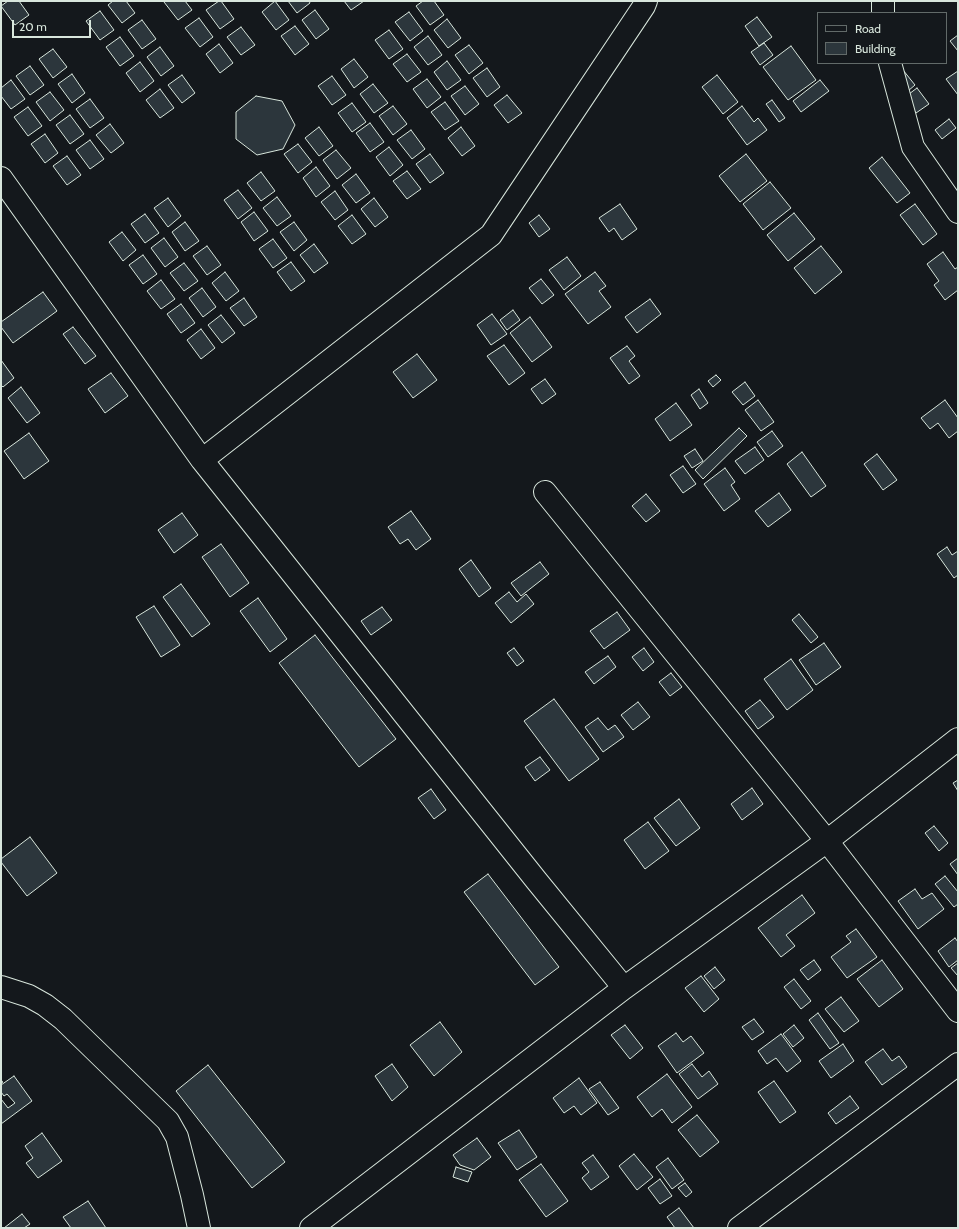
<!DOCTYPE html>
<style>
body{margin:0}
#map{position:relative;width:959px;height:1229px;overflow:hidden;background:#14181c;font-family:Cabin,sans-serif}
canvas{display:block}
.frame{position:absolute;inset:0;border:2px solid #d8e6dc;pointer-events:none}
.legend{position:absolute;left:817px;top:12px;width:130px;height:52px;box-sizing:border-box;background:#14181c;border:1px solid #626a69;margin:0;padding:5px 7px;list-style:none;font-size:12px;color:#d8e6dc}
.legend li{display:flex;align-items:center;gap:8px;height:20px}
.legend b{width:20px;border:1px solid #626a69}
.scale{position:absolute;left:12px;top:20px;width:79px;height:18px;box-sizing:border-box;border:2px solid #d8e6dc;border-top:0;padding-left:5px;font-size:12px;line-height:14px;white-space:nowrap;color:#d8e6dc;-webkit-text-stroke:3px #14181c;paint-order:stroke}
</style>
<div id="map">
<canvas width="959" height="1229"></canvas>
<div class="frame"></div>
<ul class="legend">
<li><b style="height:5px;background:#14181c"></b>Road</li>
<li><b style="height:11px;background:#2c363c"></b>Building</li>
</ul>
<div class="scale">20 m</div>
</div>
<script>
const c = document.querySelector('canvas').getContext('2d');
c.lineJoin = 'round';
function fillPath(path, color) {
  c.fillStyle = color;
  c.fill(path, 'evenodd');
}
function shape(rows) {
  const path = new Path2D();
  for (const r of rows) {
    path.moveTo(r[0], r[1]);
    for (let i = 2; i < r.length; i += 2) path.lineTo(r[i], r[i + 1]);
  }
  return path;
}
function trace(path, color, width, dash) {
  c.strokeStyle = color;
  c.lineWidth = width;
  c.lineCap = dash ? 'butt' : 'round';
  c.setLineDash(dash || []);
  c.stroke(path);
}
const building = shape([
 [8,1,19,1,29,15,15,25,1,6,8,1],
 [113,1,126,1,135,13,122,23,108,5,113,1],
 [165,1,185,1,192,10,178,20,164,2,165,1],
 [219,1,221,1,234,19,220,29,206,10,219,1],
 [275,1,289,20,276,30,262,12,275,1],
 [288,1,309,1,310,3,297,13,288,1],
 [344,1,364,1,351,10,344,1],
 [423,1,434,1,444,15,430,25,416,6,423,1],
 [315,10,329,29,316,39,302,20,315,10],
 [100,11,114,30,100,40,86,21,100,11],
 [409,12,423,31,410,41,395,22,409,12],
 [757,17,772,37,759,46,745,26,757,17],
 [199,18,213,37,200,47,185,28,199,18],
 [447,19,461,38,448,48,434,30,447,19],
 [142,20,156,39,142,49,128,30,142,20],
 [295,26,309,44,295,55,281,36,295,26],
 [241,27,255,45,241,55,227,37,241,27],
 [389,30,403,49,389,59,375,40,389,30],
 [958,35,958,51,950,41,958,35],
 [428,36,442,55,428,65,414,47,428,36],
 [120,37,134,56,120,66,106,47,120,37],
 [764,43,773,55,760,65,751,52,764,43],
 [219,44,233,63,220,73,206,54,219,44],
 [469,45,483,63,469,74,455,55,469,45],
 [791,46,816,80,788,100,763,67,791,46],
 [160,47,174,66,161,76,147,57,160,47],
 [53,49,67,67,53,78,39,59,53,49],
 [407,54,421,72,407,82,393,64,407,54],
 [354,59,368,77,354,88,341,69,354,59],
 [447,61,461,80,447,90,434,72,447,61],
 [140,62,154,81,140,92,126,73,140,62],
 [30,66,44,85,30,95,16,76,30,66],
 [487,68,500,87,487,97,473,78,487,68],
 [903,70,915,85,908,91,903,70],
 [958,71,958,95,946,79,958,71],
 [72,74,85,93,72,103,58,84,72,74],
 [182,75,195,93,182,103,168,85,182,75],
 [717,75,738,102,723,114,702,87,717,75],
 [332,76,346,95,332,105,318,86,332,76],
 [427,79,441,97,427,108,413,89,427,79],
 [11,80,25,99,11,109,1,96,1,88,11,80],
 [820,80,829,91,801,112,793,101,820,80],
 [373,84,388,103,374,113,360,94,373,84],
 [465,86,479,104,465,115,451,96,465,86],
 [917,88,929,104,916,113,905,97,917,88],
 [160,89,174,108,160,118,146,100,160,89],
 [50,92,64,110,50,121,36,102,50,92],
 [507,95,522,113,508,123,494,105,507,95],
 [256,96,282,101,295,125,283,149,257,155,236,139,236,112,256,96],
 [90,99,104,118,90,128,76,109,90,99],
 [772,100,785,118,779,122,766,104,772,100],
 [445,102,459,121,445,130,431,112,445,102],
 [352,103,366,122,352,132,338,113,352,103],
 [393,106,407,124,393,135,379,116,393,106],
 [742,106,754,122,758,118,767,130,747,145,727,118,742,106],
 [28,107,42,126,28,136,14,117,28,107],
 [70,115,84,134,70,144,56,125,70,115],
 [949,119,956,128,942,139,935,130,949,119],
 [370,123,384,142,370,152,356,133,370,123],
 [110,124,124,143,111,153,96,135,110,124],
 [319,127,333,146,319,156,305,138,319,127],
 [461,127,475,146,462,156,448,138,461,127],
 [411,130,425,149,412,159,397,140,411,130],
 [45,134,58,153,45,163,31,144,45,134],
 [90,140,104,159,90,169,76,150,90,140],
 [298,144,312,162,298,173,284,154,298,144],
 [389,147,403,165,390,176,376,157,389,147],
 [336,150,351,168,337,179,323,160,336,150],
 [430,154,444,173,430,183,416,164,430,154],
 [746,154,767,181,740,202,719,176,746,154],
 [67,156,81,175,67,185,53,166,67,156],
 [882,157,910,193,897,203,869,168,882,157],
 [316,167,330,186,316,197,303,178,316,167],
 [407,171,421,189,407,199,393,181,407,171],
 [261,172,275,191,261,201,247,183,261,172],
 [356,174,370,193,356,203,342,185,356,174],
 [770,182,791,208,763,230,743,204,770,182],
 [238,190,252,208,238,219,224,200,238,190],
 [335,191,348,210,335,220,321,202,335,191],
 [277,197,291,216,277,226,263,208,277,197],
 [168,198,181,216,168,227,154,208,168,198],
 [374,198,388,217,375,227,361,209,374,198],
 [620,204,637,229,622,240,614,228,609,232,599,218,620,204],
 [915,204,937,234,923,245,900,215,915,204],
 [254,212,268,231,254,241,241,222,254,212],
 [794,213,815,239,788,261,767,235,794,213],
 [145,214,159,233,145,243,131,224,145,214],
 [352,215,366,234,352,244,338,226,352,215],
 [539,215,550,229,539,237,529,223,539,215],
 [185,222,199,241,185,251,172,232,185,222],
 [294,222,307,240,294,251,280,232,294,222],
 [122,232,136,250,123,261,109,242,122,232],
 [164,238,178,257,165,267,151,248,164,238],
 [273,239,287,258,273,268,259,249,273,239],
 [314,244,328,263,314,273,300,255,314,244],
 [207,246,221,265,207,275,193,256,207,246],
 [821,246,842,272,815,294,794,268,821,246],
 [943,252,955,269,958,267,958,290,945,300,934,285,939,281,927,264,943,252],
 [143,255,157,274,143,284,129,265,143,255],
 [567,257,581,276,564,290,549,270,567,257],
 [291,262,305,281,291,291,277,272,291,262],
 [184,263,198,281,184,291,170,273,184,263],
 [225,272,239,291,226,301,212,283,225,272],
 [595,272,606,286,599,291,611,307,588,324,565,294,595,272],
 [541,279,554,295,542,304,529,288,541,279],
 [161,280,175,299,161,309,147,291,161,280],
 [202,288,216,307,203,317,189,298,202,288],
 [43,292,57,311,13,343,1,327,1,322,43,292],
 [244,298,257,317,244,326,230,308,244,298],
 [650,299,661,314,637,333,625,317,650,299],
 [181,304,195,323,181,333,167,314,181,304],
 [513,310,520,320,507,330,500,320,513,310],
 [492,314,507,334,491,345,477,325,492,314],
 [221,315,235,333,222,343,208,325,221,315],
 [530,317,552,347,532,362,510,333,530,317],
 [73,327,96,356,85,364,63,334,73,327],
 [201,329,215,348,201,359,187,340,201,329],
 [504,345,525,373,509,385,487,356,504,345],
 [627,346,635,356,629,361,640,376,629,384,610,358,627,346],
 [417,354,437,380,413,398,393,372,417,354],
 [1,360,14,378,3,387,1,385,1,360],
 [111,373,128,396,105,413,88,389,111,373],
 [716,375,721,380,713,387,708,381,716,375],
 [545,379,556,394,542,404,531,389,545,379],
 [745,382,755,396,743,405,732,392,745,382],
 [21,387,40,413,27,423,8,398,21,387],
 [699,389,708,403,700,409,691,395,699,389],
 [758,400,774,422,761,431,745,410,758,400],
 [945,400,958,418,958,431,949,438,938,423,930,429,921,418,945,400],
 [676,403,692,425,670,441,655,419,676,403],
 [739,428,747,436,703,479,695,470,739,428],
 [772,431,783,446,768,457,757,442,772,431],
 [29,433,49,461,24,479,4,451,29,433],
 [755,447,764,460,745,474,735,461,755,447],
 [695,449,703,461,692,468,684,456,695,449],
 [802,452,826,486,811,497,787,464,802,452],
 [877,454,897,480,883,490,864,464,877,454],
 [683,466,696,484,683,493,670,475,683,466],
 [725,468,735,482,731,485,740,499,724,511,704,484,725,468],
 [779,493,791,510,768,527,755,511,779,493],
 [646,494,660,511,646,522,632,506,646,494],
 [411,511,431,539,416,550,408,539,400,544,388,527,411,511],
 [182,513,198,535,174,553,158,530,182,513],
 [221,544,249,583,230,597,202,557,221,544],
 [947,547,952,555,958,551,958,575,954,578,937,554,947,547],
 [471,560,491,588,479,597,459,569,471,560],
 [540,562,549,574,521,596,511,583,540,562],
 [181,584,210,624,192,637,163,597,181,584],
 [509,592,517,602,526,594,534,604,511,623,495,603,509,592],
 [258,598,287,639,270,652,240,611,258,598],
 [154,606,180,645,161,657,136,617,154,606],
 [382,607,392,620,371,635,361,621,382,607],
 [617,612,630,630,604,649,590,631,617,612],
 [799,614,818,637,811,643,792,620,799,614],
 [315,635,396,739,359,767,279,663,315,635],
 [824,643,841,667,816,685,799,660,824,643],
 [514,648,524,661,517,666,507,653,514,648],
 [644,648,654,662,643,671,632,657,644,648],
 [608,656,616,667,594,684,585,672,608,656],
 [791,659,813,690,787,710,764,679,791,659],
 [671,673,682,687,670,696,659,682,671,673],
 [554,699,599,759,569,781,524,721,554,699],
 [760,700,774,717,758,729,745,711,760,700],
 [638,702,650,717,633,730,621,715,638,702],
 [598,718,608,730,615,725,624,737,603,752,585,727,598,718],
 [540,757,550,770,535,781,525,767,540,757],
 [958,780,958,791,953,783,958,780],
 [752,788,763,804,742,820,731,804,752,788],
 [431,789,446,810,434,819,418,798,431,789],
 [679,799,700,828,676,846,654,818,679,799],
 [648,822,669,851,645,869,624,840,648,822],
 [934,826,948,843,939,851,925,833,934,826],
 [30,837,57,873,27,896,1,862,1,859,30,837],
 [958,858,958,875,950,864,958,858],
 [488,874,559,967,535,985,464,892,488,874],
 [945,876,958,892,958,904,954,907,935,884,945,876],
 [915,889,922,899,932,893,944,909,918,929,898,901,915,889],
 [802,895,815,913,786,935,795,946,781,957,758,928,802,895],
 [856,929,877,957,847,978,831,957,851,942,846,936,856,929],
 [955,938,958,942,958,960,949,967,938,951,955,938],
 [814,960,821,970,808,980,800,970,814,960],
 [882,960,903,989,879,1007,857,979,882,960],
 [958,963,958,976,951,968,958,963],
 [715,967,725,980,714,989,704,976,715,967],
 [701,976,719,999,704,1012,685,988,701,976],
 [794,979,811,1001,801,1009,784,987,794,979],
 [841,997,859,1021,844,1032,825,1009,841,997],
 [818,1013,839,1043,830,1049,809,1020,818,1013],
 [754,1019,764,1032,752,1040,742,1027,754,1019],
 [440,1022,462,1052,434,1076,410,1045,440,1022],
 [625,1025,643,1048,630,1059,611,1035,625,1025],
 [794,1025,804,1038,793,1047,783,1034,794,1025],
 [676,1033,683,1042,691,1036,704,1053,677,1073,658,1046,676,1033],
 [781,1034,801,1061,787,1072,776,1058,767,1064,758,1051,781,1034],
 [843,1044,854,1061,831,1078,819,1061,843,1044],
 [883,1049,892,1061,899,1056,907,1067,882,1085,865,1062,883,1049],
 [392,1064,408,1087,392,1101,375,1076,392,1064],
 [692,1064,702,1077,709,1071,718,1084,698,1099,679,1074,692,1064],
 [208,1065,285,1162,252,1188,176,1091,208,1065],
 [667,1074,692,1107,672,1123,662,1109,652,1117,637,1097,667,1074],
 [14,1076,32,1101,1,1124,1,1099,8,1108,15,1103,7,1094,4,1096,1,1092,1,1085,14,1076],
 [579,1078,597,1103,581,1115,574,1106,564,1113,553,1098,579,1078],
 [774,1081,796,1112,780,1123,758,1092,774,1081],
 [600,1082,619,1108,608,1115,589,1089,600,1082],
 [850,1096,859,1108,836,1124,828,1113,850,1096],
 [697,1115,719,1142,700,1157,678,1130,697,1115],
 [519,1130,537,1157,517,1170,498,1143,519,1130],
 [42,1133,62,1161,38,1178,26,1163,33,1158,25,1146,42,1133],
 [477,1138,491,1157,474,1170,460,1165,453,1155,477,1138],
 [634,1154,653,1177,637,1190,619,1166,634,1154],
 [593,1155,609,1177,591,1190,582,1178,589,1172,582,1163,593,1155],
 [668,1158,684,1180,672,1189,656,1167,668,1158],
 [541,1164,568,1201,546,1217,519,1180,541,1164],
 [456,1167,472,1172,468,1182,453,1177,456,1167],
 [660,1179,672,1196,660,1204,648,1188,660,1179],
 [685,1183,692,1192,686,1197,678,1188,685,1183],
 [88,1201,106,1228,71,1228,63,1217,88,1201],
 [679,1208,694,1228,675,1228,667,1217,679,1208],
 [22,1214,30,1224,24,1228,4,1228,22,1214]
]);
fillPath(building, '#2c363c');
trace(building, '#d8e6dc', 1);
const minor = shape([
 [883,1,883,13],
 [890,63,913,147,958,212],
 [1,178,202,460,536,880,624,988],
 [202,460,491,235,644,6,646,1],
 [545,492,827,841,958,1011],
 [1,987,29,996,45,1005,63,1019,168,1121,177,1137,192,1195,199,1228],
 [311,1228,624,988,827,841,958,739],
 [739,1228,958,1064]
]);
trace(minor, '#d8e6dc', 24);
trace(minor, '#14181c', 22);
trace(shape([
 [1,1081,2,1082]
]), '#d8e6dc', 2);
</script>
